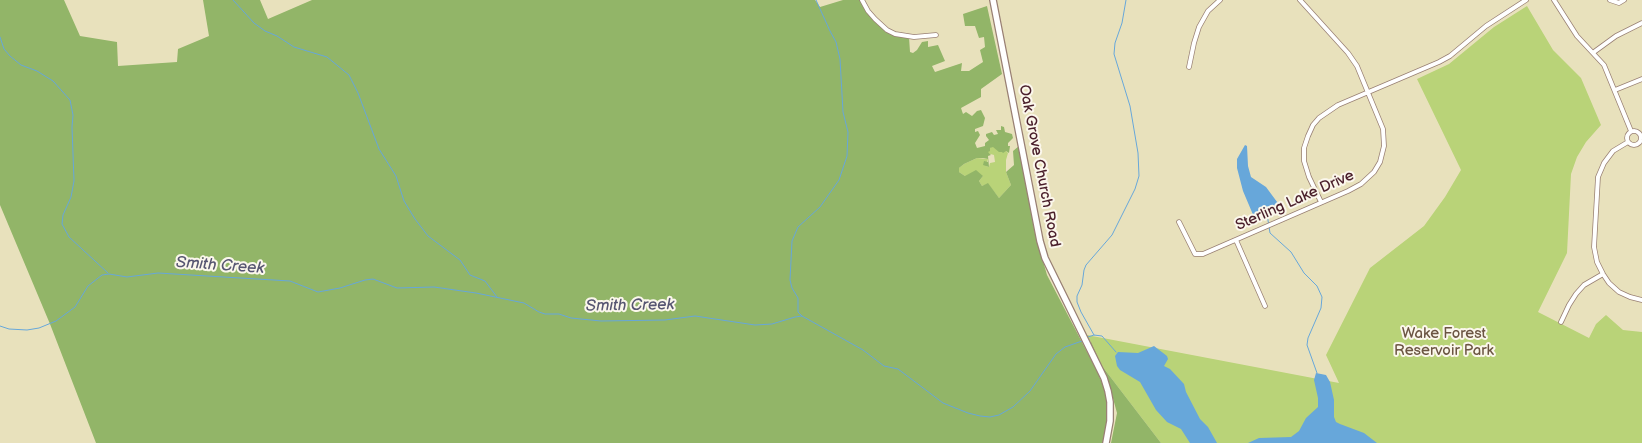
<!DOCTYPE html>
<style>
body{margin:0}
canvas{display:block;background:#e8e1bc}
</style>
<canvas width="1642" height="443"></canvas>
<script>
const c = document.querySelector('canvas').getContext('2d');
c.lineJoin = 'round';
function fillPath(path, color) {
  c.fillStyle = color;
  c.fill(path, 'evenodd');
}
function shape(rows) {
  const path = new Path2D();
  for (const r of rows) {
    if (r.length === 3) {
      path.moveTo(r[0] + r[2], r[1]);
      path.arc(r[0], r[1], r[2], 0, 2 * Math.PI);
      continue;
    }
    path.moveTo(r[0], r[1]);
    for (let i = 2; i < r.length; i += 2) path.lineTo(r[i], r[i + 1]);
  }
  return path;
}
function trace(path, color, width, dash) {
  c.strokeStyle = color;
  c.lineWidth = width;
  c.lineCap = dash ? 'butt' : 'round';
  c.setLineDash(dash || []);
  c.stroke(path);
}
function write(font, color, halo, rows, align = 'center') {
  c.font = font + ' "Balsamiq Sans",sans-serif';
  c.lineWidth = 4;
  c.setLineDash([]);
  c.textBaseline = 'middle';
  c.strokeStyle = halo;
  c.fillStyle = color;
  for (const [text, x, y, turn = 0] of rows) {
    c.save();
    c.translate(x, y);
    c.rotate((+turn || 0) * Math.PI / 180);
    c.textAlign = isNaN(turn) ? turn : align;
    if (halo) c.strokeText(text, 0, 0);
    c.fillText(text, 0, 0);
    c.restore();
  }
}
fillPath(shape([
 [1527,6,1553,50,1581,78,1601,125,1586,142,1577,157,1571,174,1567,253,1538,312,1589,338,1596,324,1606,315,1623,330,1642,332,1642,443,1161,443,1102,366,1087,335,1339,383,1326,355,1370,268,1424,226,1445,197,1461,170,1417,79,1449,64,1494,27],
 [993,146,1006,151,1008,153,1006,160,1006,172,1011,185,999,198,988,184,982,186,979,181,983,176,965,176,959,172,959,168,964,164,977,158,988,159,986,166,989,167,990,163,995,162,994,155,987,153,990,148]
]), '#b9d378');
fillPath(shape([
 [0,0,64,0,80,36,117,42,118,66,177,62,178,49,209,36,203,0,260,0,268,19,312,0,815,0,820,7,843,0,862,0,868,11,887,30,909,37,910,52,913,53,917,50,922,42,928,41,928,47,938,45,945,61,932,66,935,72,962,63,961,71,969,71,983,62,980,50,985,47,984,37,979,38,975,26,965,26,963,14,987,6,1002,74,981,89,981,97,961,108,963,114,966,112,972,116,977,111,981,110,985,118,983,126,975,129,975,132,978,131,980,135,975,143,977,148,985,146,985,143,989,140,986,136,986,134,992,132,994,135,998,134,996,130,1001,130,1001,126,1004,127,1005,132,1012,134,1013,138,1008,143,1008,146,1010,146,1009,153,1006,151,1003,153,1002,152,999,152,993,147,990,148,990,151,988,152,991,155,988,156,989,167,983,165,984,161,988,162,988,159,983,158,977,158,964,164,959,168,959,172,965,176,976,170,983,176,979,181,982,186,988,183,999,198,1011,185,1006,172,1014,165,1013,151,1019,146,1035,233,1047,275,1098,373,1105,391,1108,411,1104,443,96,443,50,324,0,205],
 [1091,342,1102,366,1161,443,1111,443,1117,413,1108,380,1089,343]
]), '#92b568');
fillPath(shape([
 [1245,145,1247,146,1248,166,1251,177,1266,187,1283,210,1254,217,1243,191,1237,168,1237,159],
 [1154,346,1167,356,1168,359,1164,366,1170,369,1184,384,1186,392,1200,419,1208,427,1217,443,1190,443,1181,429,1167,422,1156,410,1140,382,1120,370,1117,366,1115,356,1118,352,1138,353],
 [1316,373,1326,375,1330,382,1334,400,1334,417,1336,422,1340,424,1364,433,1377,443,1248,443,1259,438,1291,437,1299,431,1306,418,1318,407,1318,398,1314,380]
]), '#67a7da');
trace(shape([
 [233,0,254,23,265,31,277,36,294,47,327,57,349,75,358,93,379,149,396,176,404,201,415,219,428,236,460,260,470,275,485,281,497,297],
 [0,37,4,49,10,56,21,65,37,71,53,81,70,100,73,115,72,127,74,181,71,197,63,215,62,224,69,237,108,273],
 [1267,214,1270,233,1291,252,1304,273,1317,286,1322,297,1321,308,1308,338,1307,345,1317,373],
 [802,316,798,312,798,298,792,288,790,280,792,241,798,227,820,207,839,180,847,156,848,132,843,112,840,59,836,42,830,31,816,0],
 [0,326,9,329,27,330,39,328,56,321,75,307,88,286,102,275,109,274,127,277,158,273,290,281,318,292,340,288,365,280,373,279,397,288,434,287,476,293,524,303,539,312,545,314,559,314,571,318,601,321,665,320,695,316,755,325,772,324,795,317,802,316,863,350,884,366,898,369,943,403,968,413,980,416,990,417,999,415,1013,407,1030,391,1056,354,1065,347,1082,341],
 [1094,335,1081,312,1077,302,1077,296,1082,285,1084,270,1086,265,1112,235,1135,189,1139,176,1138,153,1130,106,1114,54,1115,43,1122,23,1126,0],
 [1088,337,1094,335,1102,336,1116,352]
]), '#67a7da', 1);
const minor = shape([
 [862,0,868,11,875,19,887,30,895,34,914,37,936,35],
 [1554,0,1577,36,1604,65,1631,131],
 [1610,0,1619,3,1624,0],
 [1594,52,1616,36,1642,23],
 [1189,67,1194,43,1199,27,1208,11,1220,0],
 [1615,90,1642,79],
 [1634,138,7],
 [1628,142,1613,151,1604,163,1598,177,1594,247,1597,262,1603,274,1609,283,1619,292,1630,297,1642,300],
 [1321,202,1309,177,1304,161,1304,148,1308,136,1313,125,1319,118,1338,105,1439,62,1450,56,1486,26,1526,0],
 [1179,222,1195,254,1203,254,1348,191,1361,184,1374,172,1380,162,1384,146,1383,129,1357,66,1348,53,1300,0],
 [1236,240,1265,306],
 [1561,322,1569,305,1576,294,1584,285,1603,274]
]);
const secondary = shape([
 [993,0,1040,241,1045,258,1104,378,1108,391,1110,402,1110,421,1106,443]
]);
trace(minor, '#998074', 5.5);
trace(secondary, '#998074', 8);
trace(minor, '#fff', 4);
trace(secondary, '#fff', 5.5);
write('15px', '#4a1f2b', '#fbf7ec', [
 ["Oak Grove Church Road",1039,166,79],
 ["Sterling Lake Drive",1295,201,-24]
]);
write('15px', '#6b5542', '#fbf7ec', [
 ["Wake Forest",1444,334],
 ["Reservoir Park",1444,351]
]);
write('italic 16px', '#565571', '#fbf7ec', [
 ["Smith Creek",220,266,4],
 ["Smith Creek",630,306,-1]
]);
</script>
